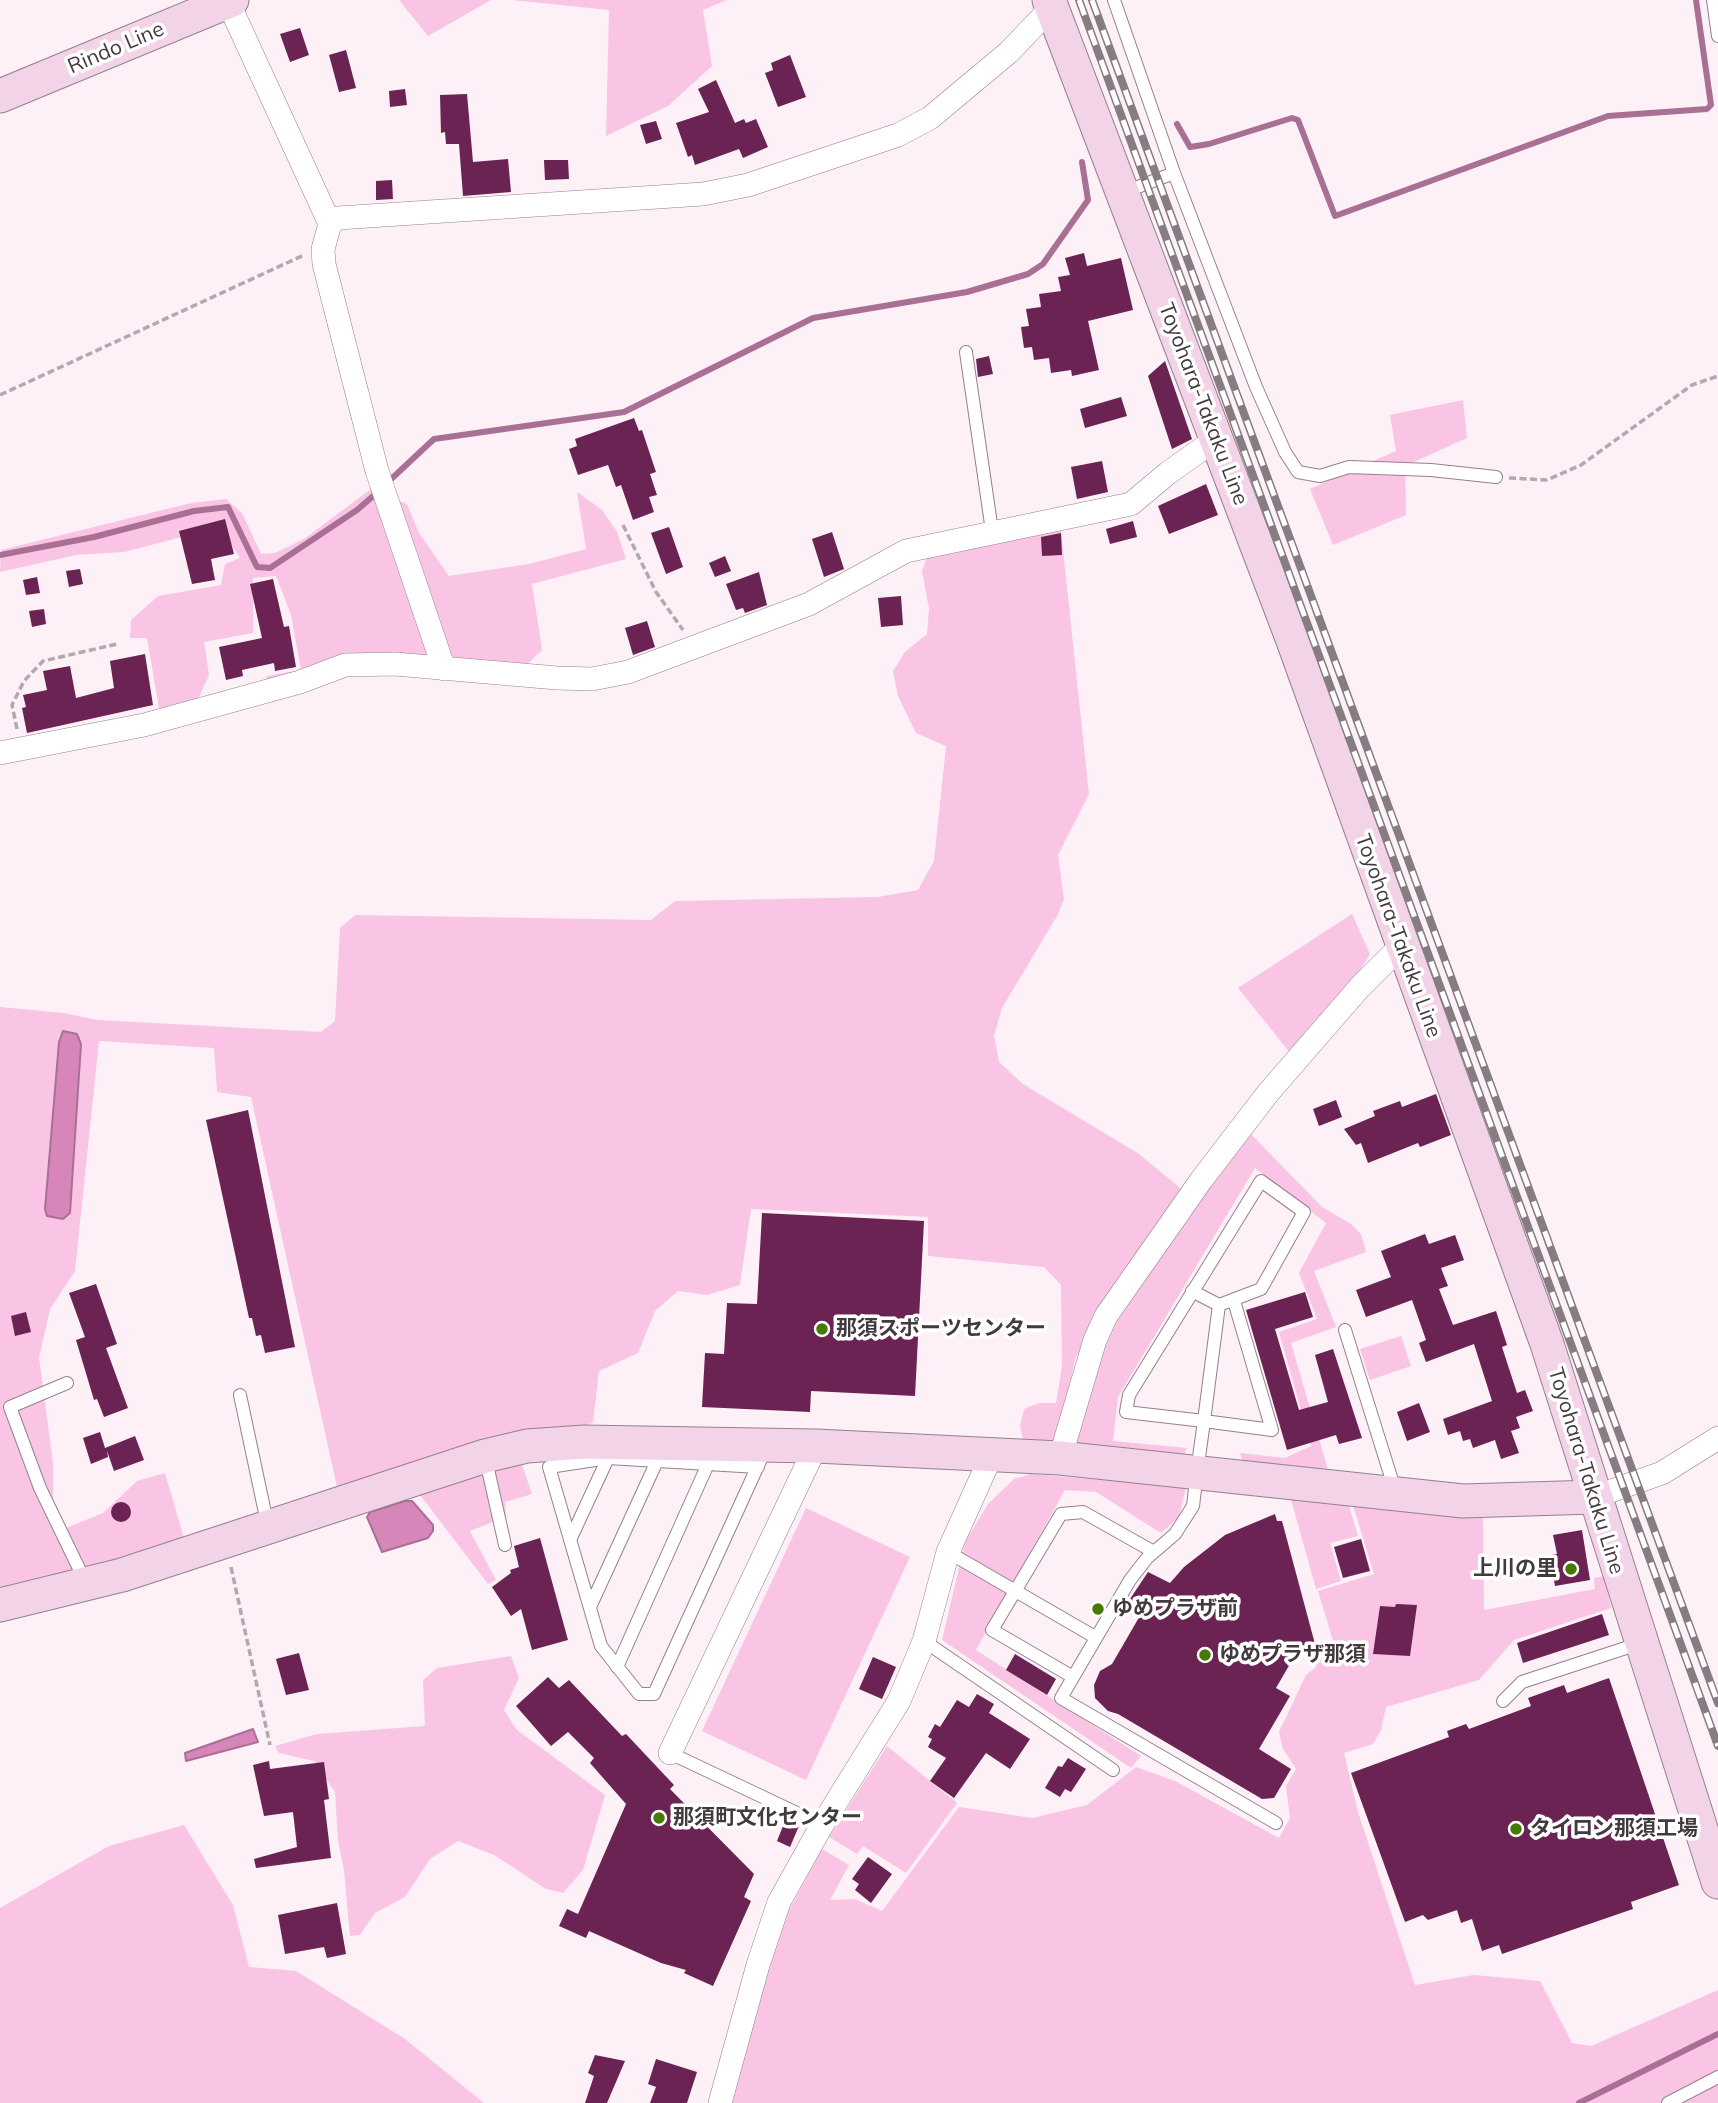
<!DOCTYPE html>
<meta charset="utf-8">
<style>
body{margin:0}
canvas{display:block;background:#fdf0f7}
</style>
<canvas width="1718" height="2103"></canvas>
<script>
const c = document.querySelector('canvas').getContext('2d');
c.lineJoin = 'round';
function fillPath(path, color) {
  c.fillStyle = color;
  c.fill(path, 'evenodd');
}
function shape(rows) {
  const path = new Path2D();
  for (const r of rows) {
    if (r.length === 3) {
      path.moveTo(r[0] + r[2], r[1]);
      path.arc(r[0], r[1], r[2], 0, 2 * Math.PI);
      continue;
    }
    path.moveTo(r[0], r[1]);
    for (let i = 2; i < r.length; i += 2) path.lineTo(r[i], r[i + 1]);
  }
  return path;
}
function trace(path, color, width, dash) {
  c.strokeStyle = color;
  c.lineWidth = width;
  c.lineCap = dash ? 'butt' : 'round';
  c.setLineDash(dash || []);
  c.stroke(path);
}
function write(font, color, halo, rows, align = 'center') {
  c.font = font + ' Mulish,"Noto Sans JP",sans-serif';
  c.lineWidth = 7;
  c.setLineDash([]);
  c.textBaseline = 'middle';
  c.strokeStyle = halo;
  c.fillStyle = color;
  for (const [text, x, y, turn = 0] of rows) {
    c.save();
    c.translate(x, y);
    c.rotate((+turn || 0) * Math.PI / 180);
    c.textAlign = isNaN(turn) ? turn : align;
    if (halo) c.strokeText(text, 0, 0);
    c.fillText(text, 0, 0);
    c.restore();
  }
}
fillPath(shape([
 [399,0,491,0,428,36],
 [512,0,727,0,703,10,712,66,668,106,606,136,609,10],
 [1463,400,1467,438,1405,466,1406,515,1333,545,1310,489,1396,451,1390,415],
 [371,489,407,504,419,533,449,576,529,564,586,549,577,492,602,510,617,532,626,559,532,584,542,650,522,669,463,661,269,685,266,676,301,670,291,615,276,576,253,578,253,633,204,642,209,675,195,706,160,714,147,638,130,638,131,620,158,596,221,585,225,564,240,558,220,527,124,552,76,555,0,572,1,550,191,503,226,499,242,513,261,554,275,553,304,539],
 [1061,531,1089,794,1058,855,1064,899,1057,916,1002,1008,994,1036,999,1062,1023,1084,1139,1154,1185,1192,1118,1279,1075,1359,1058,1441,1039,1444,1023,1440,1020,1426,1024,1409,1039,1403,1056,1403,1062,1366,1061,1285,1044,1267,928,1256,928,1217,751,1209,740,1285,707,1295,678,1291,655,1311,638,1353,599,1371,593,1422,570,1434,350,1489,337,1487,251,1097,217,1092,214,1048,99,1041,75,1271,50,1309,39,1358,53,1463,53,1510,66,1528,103,1513,137,1481,165,1473,186,1545,0,1595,0,1007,64,1013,97,1020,321,1032,335,1021,340,928,355,915,651,920,675,901,878,897,918,890,934,861,946,746,916,733,898,696,893,671,905,652,927,634,929,609,922,571,929,551],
 [63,1032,81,1044,70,1213,63,1219,45,1209,59,1042],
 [1352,914,1370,954,1346,994,1291,1054,1238,988],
 [1248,1131,1322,1207,1351,1224,1361,1234,1366,1252,1314,1271,1336,1327,1291,1343,1329,1473,1243,1462,1240,1453,1285,1458,1311,1446,1279,1332,1317,1319,1299,1273,1326,1223,1255,1168,1118,1397,1113,1441,1187,1448,1182,1458,1071,1445,1099,1360,1116,1323],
 [1401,1336,1411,1366,1370,1380,1360,1349],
 [521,1462,532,1494,505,1502,506,1517,470,1531,496,1580,488,1584,417,1491],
 [1031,1474,1186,1487,1179,1517,1161,1533,1096,1492,1065,1490,976,1650,1141,1756,1131,1768,942,1640,965,1542,988,1504,1014,1479],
 [1290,1496,1348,1502,1358,1536,1330,1543,1341,1581,1316,1589],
 [1352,1502,1483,1515,1484,1610,1595,1589,1594,1578,1604,1576,1610,1603,1611,1608,1514,1640,1479,1680,1386,1707,1381,1730,1373,1744,1344,1753,1358,1812,1415,1985,1474,1975,1540,1981,1572,2043,1591,2046,1718,1990,1718,2103,731,2103,769,1961,787,1914,822,1849,849,1865,830,1900,855,1899,882,1911,959,1807,1032,1818,1087,1805,1136,1767,1175,1781,1279,1838,1290,1818,1286,1786,1296,1769,1283,1749,1279,1732,1306,1675,1316,1667,1313,1647,1333,1641,1318,1591,1374,1574],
 [806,1508,910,1557,806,1780,702,1731],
 [511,1656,519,1678,504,1710,517,1730,605,1795,583,1870,563,1893,546,1889,494,1855,458,1841,430,1859,405,1897,375,1913,360,1935,350,1936,344,1870,338,1841,335,1792,314,1761,279,1753,275,1746,317,1734,425,1726,423,1680,437,1668],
 [887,1746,957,1803,906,1873,863,1846,857,1854,829,1837],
 [184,1825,233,1905,249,1967,296,1971,405,2039,484,2103,0,2103,0,1908,109,1846]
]), '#fac5e4');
const water = shape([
 [63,1031,77,1034,81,1044,70,1213,63,1219,47,1216,45,1209,59,1042,63,1031],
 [405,1501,412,1501,433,1525,433,1531,428,1538,382,1552,367,1517,370,1512,405,1501],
 [253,1729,258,1742,186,1761,185,1753,253,1729]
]);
fillPath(water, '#d686b8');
trace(water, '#aa6f94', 2);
trace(shape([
 [1177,124,1190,147,1209,144,1292,118,1298,120,1335,216,1608,116,1707,109,1711,105,1696,0],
 [388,482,434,439,624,412,813,318,967,292,1028,274,1043,264,1088,200,1082,162],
 [0,555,94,537,194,511,228,507,257,567,270,568,357,510,380,490],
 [1579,2103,1718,2034]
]), '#aa6f94', 6);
fillPath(shape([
 [300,28,309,55,290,62,280,34],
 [346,50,356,88,339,92,329,55],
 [790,55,806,97,778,107,765,73,773,70,771,63],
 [716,80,735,123,744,119,746,123,756,119,768,147,743,158,739,149,695,165,692,155,688,157,676,123,709,112,698,89],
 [405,89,407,105,390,107,389,91],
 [467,94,473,162,508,159,511,192,463,196,459,144,446,144,445,132,441,133,440,95],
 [656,121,662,139,646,144,640,125],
 [544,160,568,160,569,179,545,180],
 [392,180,393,199,376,200,376,181],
 [1084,253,1087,266,1121,258,1133,310,1088,321,1099,370,1072,376,1071,370,1051,373,1049,358,1034,360,1032,347,1024,348,1021,327,1029,326,1026,309,1041,307,1039,294,1061,291,1058,277,1070,275,1065,258],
 [989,356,993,374,978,377,976,359],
 [1165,361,1192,439,1172,449,1148,376],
 [1121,397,1127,416,1085,428,1080,409],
 [634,418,639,431,642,430,656,472,650,474,657,495,649,497,654,512,633,520,621,485,616,487,608,465,578,475,569,449,577,446,575,439],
 [1102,461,1108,492,1077,499,1071,467],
 [1206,484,1218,515,1169,534,1158,506],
 [225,519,234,554,211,559,215,580,192,584,179,531],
 [1133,521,1137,537,1110,544,1106,529],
 [669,527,683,567,666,574,651,533],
 [832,532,844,569,824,577,812,539],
 [1061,533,1062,555,1042,556,1041,537],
 [725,556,731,571,715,577,709,563],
 [80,569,83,584,69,587,66,571],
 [759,572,767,605,745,613,743,608,736,610,726,584],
 [37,577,40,593,26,595,23,580],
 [273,579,284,627,289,626,296,667,275,671,274,663,242,670,243,676,226,680,219,647,262,638,250,584],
 [901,596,903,625,881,627,878,598],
 [44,609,46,624,32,627,29,611],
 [647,621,655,647,633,655,625,628],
 [145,654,153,705,27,733,22,708,26,707,23,695,47,690,43,671,70,666,76,698,114,688,110,661],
 [1436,1094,1451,1135,1420,1147,1418,1143,1368,1163,1361,1143,1356,1145,1344,1129,1375,1116,1373,1111,1400,1101,1402,1107],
 [1336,1100,1342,1117,1319,1126,1313,1109],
 [248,1110,295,1347,265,1353,261,1335,256,1336,252,1318,249,1318,206,1120],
 [762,1213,924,1221,915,1396,811,1391,810,1412,702,1407,705,1353,724,1354,727,1303,757,1304],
 [1425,1234,1429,1244,1455,1235,1464,1260,1441,1268,1448,1286,1439,1289,1453,1325,1496,1311,1507,1345,1502,1347,1517,1393,1525,1390,1533,1411,1516,1417,1520,1428,1511,1431,1519,1453,1501,1459,1495,1440,1473,1448,1470,1439,1463,1441,1460,1431,1448,1435,1443,1419,1492,1401,1474,1344,1426,1362,1419,1343,1426,1340,1412,1300,1366,1317,1356,1290,1391,1277,1381,1251],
 [96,1284,117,1344,106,1348,128,1408,104,1417,97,1399,94,1400,76,1340,85,1337,69,1293],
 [1305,1292,1313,1317,1275,1329,1299,1410,1328,1402,1315,1355,1333,1349,1362,1438,1339,1444,1336,1435,1287,1450,1246,1310],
 [26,1312,31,1332,15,1336,11,1316],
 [1419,1403,1430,1432,1407,1441,1397,1412],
 [100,1432,105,1448,135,1436,144,1460,114,1471,107,1451,108,1457,91,1464,83,1438],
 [121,1512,10],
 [1275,1514,1277,1521,1282,1521,1315,1644,1298,1650,1276,1688,1290,1696,1259,1749,1291,1769,1274,1798,1262,1799,1118,1714,1108,1711,1095,1698,1094,1685,1100,1671,1112,1664,1141,1614,1126,1605,1148,1572,1170,1583,1184,1567,1225,1535],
 [1582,1530,1590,1580,1555,1586,1550,1555,1557,1554,1553,1535],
 [540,1538,568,1640,532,1650,521,1609,511,1616,492,1587,511,1573,510,1570,519,1567,514,1546],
 [1361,1539,1370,1571,1343,1578,1334,1547],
 [1396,1604,1417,1605,1410,1656,1373,1654,1380,1606,1395,1607],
 [1602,1614,1609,1635,1523,1663,1517,1643],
 [299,1653,309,1690,286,1695,276,1659],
 [1015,1654,1056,1679,1047,1695,1006,1670],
 [873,1657,896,1667,882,1699,859,1689],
 [548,1677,559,1688,569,1680,622,1736,626,1734,674,1785,670,1789,754,1874,744,1897,751,1901,713,1986,684,1973,686,1970,661,1963,589,1931,586,1938,559,1926,567,1909,578,1914,626,1804,590,1763,594,1758,568,1732,551,1746,516,1706],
 [1609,1678,1679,1885,1631,1902,1633,1909,1502,1954,1499,1945,1482,1951,1472,1919,1461,1923,1457,1910,1428,1920,1423,1915,1405,1922,1351,1773,1449,1737,1447,1731,1466,1724,1469,1729,1531,1706,1528,1698,1564,1685,1567,1693],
 [977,1694,994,1704,989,1713,1030,1739,1010,1769,986,1753,954,1798,930,1781,946,1758,928,1747,932,1739,928,1737,935,1724,940,1727,957,1700,969,1707],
 [1068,1758,1086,1769,1071,1792,1065,1789,1060,1797,1045,1788,1058,1766,1062,1767],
 [269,1761,270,1769,324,1762,329,1799,324,1800,331,1858,256,1868,254,1859,297,1847,293,1812,264,1816,253,1765],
 [785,1821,799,1826,790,1847,777,1841],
 [868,1857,892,1874,871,1903,855,1890,859,1884,852,1879],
 [337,1903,346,1954,327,1958,324,1947,285,1954,278,1915],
 [595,2055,625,2061,607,2103,585,2103,594,2076,588,2073],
 [656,2059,697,2072,687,2103,650,2103,656,2087,648,2084]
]), '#6a2353');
const lane = shape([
 [1114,0,1174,173,1256,387,1285,452,1298,472,1320,476,1349,467,1431,470,1496,477],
 [1713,0,1718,36],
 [1122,193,1174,173],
 [966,352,992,531],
 [1192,1291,1219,1305],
 [1234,1301,1272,1430,1204,1421,1126,1412,1129,1395,1261,1181,1304,1212,1261,1289,1219,1305,1204,1421,1197,1472,1193,1506,1175,1534,1147,1558,1130,1580,1061,1698,1276,1823],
 [1345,1330,1395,1490],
 [67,1383,10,1407,40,1488,85,1581],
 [240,1395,268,1527],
 [485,1456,505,1545],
 [758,1467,608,1458,549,1467,601,1646,639,1694,654,1694,766,1448],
 [570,1540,608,1458],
 [948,1552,1095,1637],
 [590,1607,657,1461],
 [924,1641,1113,1770],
 [617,1667,708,1464],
 [1073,1677,992,1630,1061,1514,1083,1512,1154,1552],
 [1503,1701,1522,1682,1641,1643],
 [670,1753,822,1825],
 [1668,2103,1718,2077]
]);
const street = shape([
 [228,2,330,224],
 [444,669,377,471,324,264,323,249,330,224,338,218,703,194,748,185,898,135,930,118,1009,52,1051,8],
 [0,753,144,725,300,682,345,665,395,664,557,678,592,679,628,672,809,604,906,551,1131,504,1168,473,1216,439],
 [1060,1458,1095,1340,1106,1316,1202,1179,1268,1093,1360,987,1401,946],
 [1594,1497,1662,1473,1718,1438],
 [670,1753,816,1446],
 [720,2103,758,1965,779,1902,822,1825,899,1701,924,1641,948,1552,992,1454]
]);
const secondary = shape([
 [1049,0,1292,638,1547,1344,1718,1882],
 [0,96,232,0],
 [0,1605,122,1575,485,1456,527,1446,584,1442,816,1446,1060,1458,1463,1501,1594,1497]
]);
trace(lane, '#94818c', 14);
trace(street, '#94818c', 24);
trace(secondary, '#94818c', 35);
trace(shape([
 [0,395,304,255],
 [1509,478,1547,480,1581,465,1692,385,1718,376],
 [623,525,656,592,683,630],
 [17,729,12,705,24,681,43,661,117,644],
 [231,1567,270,1745]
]), '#b3a8ae', 3.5, [7, 3.5]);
trace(lane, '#fff', 12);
trace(street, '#fff', 23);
trace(secondary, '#f3d3e8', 33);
const rail = shape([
 [1079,0,1718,1746],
 [1092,0,1718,1703]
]);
trace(rail, '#867c81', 8);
trace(rail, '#fff', 5, [16]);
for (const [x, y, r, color] of [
 [822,1329,7,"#467906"],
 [1571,1569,7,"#467906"],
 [1098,1609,7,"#467906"],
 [1205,1655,7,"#467906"],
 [659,1818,7,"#467906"],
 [1516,1829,7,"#467906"]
]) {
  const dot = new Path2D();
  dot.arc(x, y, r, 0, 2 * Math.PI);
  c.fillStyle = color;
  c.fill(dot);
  trace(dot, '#fff', 2.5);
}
write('21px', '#423a3f', '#fff', [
 ["Rindo Line",116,48,-23],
 ["Toyohara-Takaku Line",1203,404,69],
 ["Toyohara-Takaku Line",1398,936,70],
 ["Toyohara-Takaku Line",1586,1471,73]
]);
write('bold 21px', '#423a3f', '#fff', [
 ["那須スポーツセンター",836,1329],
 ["上川の里",1557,1569,"right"],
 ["ゆめプラザ前",1112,1609],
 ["ゆめプラザ那須",1219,1655],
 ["那須町文化センター",673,1818],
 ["タイロン那須工場",1530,1829]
], 'left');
</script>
